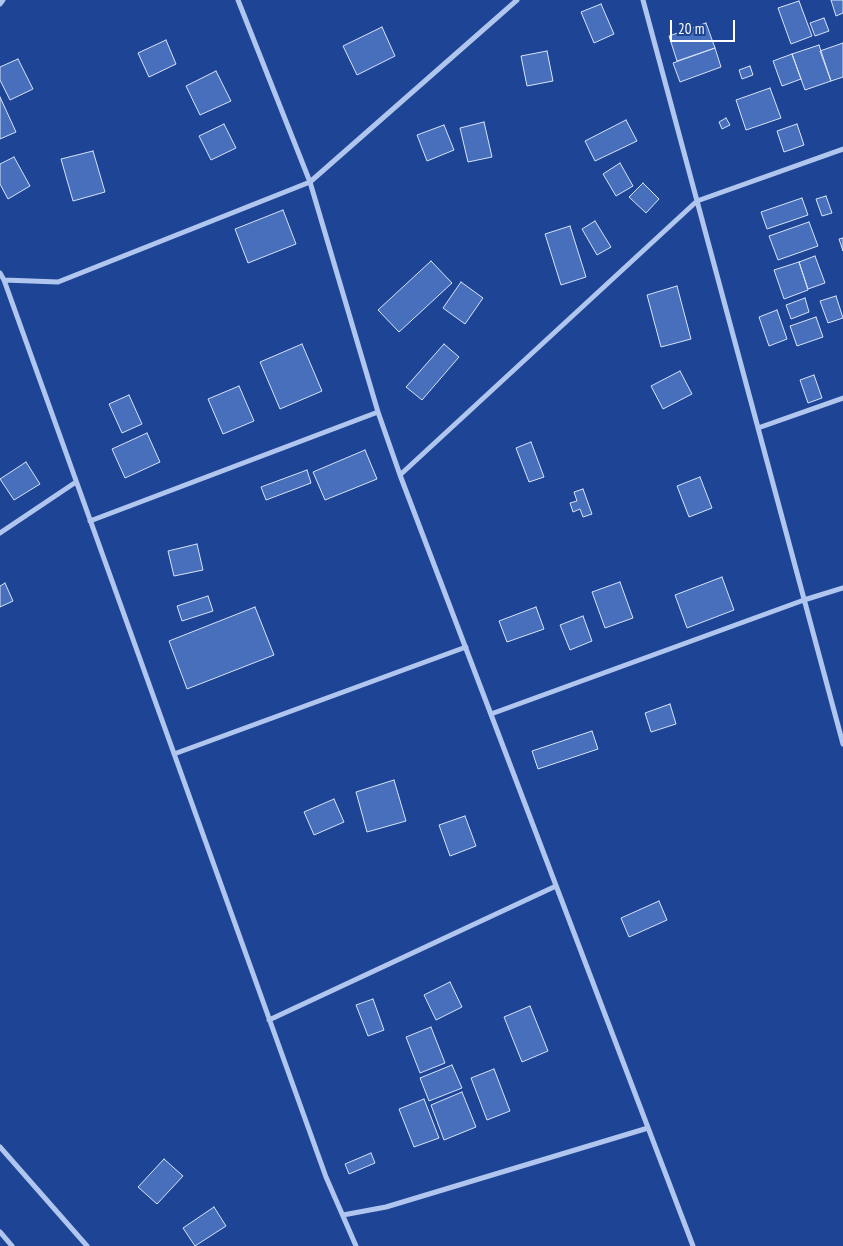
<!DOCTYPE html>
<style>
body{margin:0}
#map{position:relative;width:843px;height:1246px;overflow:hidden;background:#1e4595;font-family:"PT Sans Narrow",sans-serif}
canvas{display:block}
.scale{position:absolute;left:670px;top:20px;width:65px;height:22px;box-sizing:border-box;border:2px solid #fff;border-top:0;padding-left:6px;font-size:15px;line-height:18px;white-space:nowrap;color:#fff;-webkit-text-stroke:4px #1e4595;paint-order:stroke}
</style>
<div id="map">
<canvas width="843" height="1246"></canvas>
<div class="scale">20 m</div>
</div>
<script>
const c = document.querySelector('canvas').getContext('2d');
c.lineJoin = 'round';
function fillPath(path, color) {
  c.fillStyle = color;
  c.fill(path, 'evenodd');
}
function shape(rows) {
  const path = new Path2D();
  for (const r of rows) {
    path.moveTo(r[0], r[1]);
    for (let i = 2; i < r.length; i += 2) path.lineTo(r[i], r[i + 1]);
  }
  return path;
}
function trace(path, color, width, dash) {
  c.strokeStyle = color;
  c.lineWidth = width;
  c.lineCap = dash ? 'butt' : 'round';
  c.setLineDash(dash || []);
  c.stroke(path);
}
const building = shape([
 [831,0,843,0,843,13,836,16,831,0],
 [799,1,812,36,791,44,778,8,799,1],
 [601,4,614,34,594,43,581,12,601,4],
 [824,18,829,31,815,36,810,23,824,18],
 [706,23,715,48,677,61,669,36,706,23],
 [382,27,395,56,357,75,343,46,382,27],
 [166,40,176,64,149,77,138,53,166,40],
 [843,43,843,77,831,81,820,51,843,43],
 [819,45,831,81,805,90,792,54,819,45],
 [715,48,721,67,680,82,673,63,715,48],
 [547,51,553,81,527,86,521,56,547,51],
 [792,54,801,79,782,86,773,61,792,54],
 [18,59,33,89,10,100,0,80,0,67,18,59],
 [750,66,753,75,742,79,739,70,750,66],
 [216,71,231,101,200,115,186,86,216,71],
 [770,88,781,118,746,130,736,100,770,88],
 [0,97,16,132,0,139,0,97],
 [726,118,730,125,722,129,719,122,726,118],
 [626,120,637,141,595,161,585,141,626,120],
 [484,122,492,157,468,162,460,128,484,122],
 [224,124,236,148,211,160,199,136,224,124],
 [797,124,804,145,784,152,777,131,797,124],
 [444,125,454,150,427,161,417,135,444,125],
 [93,151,105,192,73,201,61,159,93,151],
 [14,157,30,186,8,199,0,184,0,164,14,157],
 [620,163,633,186,616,196,603,174,620,163],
 [643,183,659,199,646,213,629,197,643,183],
 [826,196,832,213,822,216,816,199,826,196],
 [802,198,808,215,767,229,761,212,802,198],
 [283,210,296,244,248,263,235,229,283,210],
 [595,221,611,247,597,255,582,229,595,221],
 [809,222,818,246,778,260,769,236,809,222],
 [570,226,586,277,561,285,545,234,570,226],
 [843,238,843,251,839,239,843,238],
 [815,256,825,283,808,289,799,262,815,256],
 [431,261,452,283,399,332,378,310,431,261],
 [799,262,808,290,784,299,774,270,799,262],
 [461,282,483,298,465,324,443,308,461,282],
 [677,286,691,339,661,347,647,295,677,286],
 [836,296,843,318,828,323,820,301,836,296],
 [805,298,809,312,791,319,786,305,805,298],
 [777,310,787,339,769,346,759,317,777,310],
 [816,317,823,337,797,346,790,326,816,317],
 [302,344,322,391,280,409,260,362,302,344],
 [444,344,459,357,422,400,406,387,444,344],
 [680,371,692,394,663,409,651,386,680,371],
 [814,375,822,398,808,403,800,380,814,375],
 [239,386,254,421,223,434,208,399,239,386],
 [129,395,142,424,122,433,109,404,129,395],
 [147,433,160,462,125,478,112,449,147,433],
 [531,442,544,477,529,482,516,448,531,442],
 [365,450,377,479,325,500,313,472,365,450],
 [26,462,40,484,14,500,0,479,26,462],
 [307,470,311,483,266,500,261,487,307,470],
 [700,477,712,508,689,517,677,486,700,477],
 [583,489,592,514,583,517,580,509,573,512,570,503,577,501,574,492,583,489],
 [197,544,203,570,174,576,168,551,197,544],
 [722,577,734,610,687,628,675,595,722,577],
 [620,582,633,618,605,628,592,592,620,582],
 [5,583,13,601,0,607,0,586,5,583],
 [208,596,213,611,182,621,177,606,208,596],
 [255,607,274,655,187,689,169,641,255,607],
 [536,607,544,629,507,642,499,621,536,607],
 [583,616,592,641,570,650,560,625,583,616],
 [670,704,676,724,651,732,645,713,670,704],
 [592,731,598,749,538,769,532,751,592,731],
 [394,780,406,821,367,832,356,792,394,780],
 [334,799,344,822,314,835,304,812,334,799],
 [465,816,476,846,450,856,439,825,465,816],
 [659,901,667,920,629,937,621,918,659,901],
 [450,982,462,1007,436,1020,424,995,450,982],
 [373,999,384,1030,368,1036,356,1005,373,999],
 [530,1006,548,1051,522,1062,504,1017,530,1006],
 [431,1027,445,1063,420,1073,406,1037,431,1027],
 [452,1065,462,1088,429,1101,420,1078,452,1065],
 [494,1069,510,1111,487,1120,471,1078,494,1069],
 [462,1092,476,1127,444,1140,431,1105,462,1092],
 [424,1099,439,1138,414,1147,399,1109,424,1099],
 [371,1153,375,1163,349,1174,345,1164,371,1153],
 [164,1159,183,1176,157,1204,138,1187,164,1159],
 [214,1207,226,1226,195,1246,183,1228,214,1207]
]);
fillPath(building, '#476fbb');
trace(building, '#d7e3fa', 1);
trace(shape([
 [238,0,310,182,378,412,400,475,693,1246],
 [643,0,843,744],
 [0,4,3,0],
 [0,273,4,280,326,1177,356,1246],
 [4,280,58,282,310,182,517,0],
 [758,428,843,398],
 [400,475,697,201,843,149],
 [90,521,378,412],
 [0,533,76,482],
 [491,714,804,600,843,588],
 [174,754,466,647],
 [269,1020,556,886],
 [0,1147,87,1246],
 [343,1215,386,1207,648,1128],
 [0,1232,12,1246]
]), '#b1c6ef', 5);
</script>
